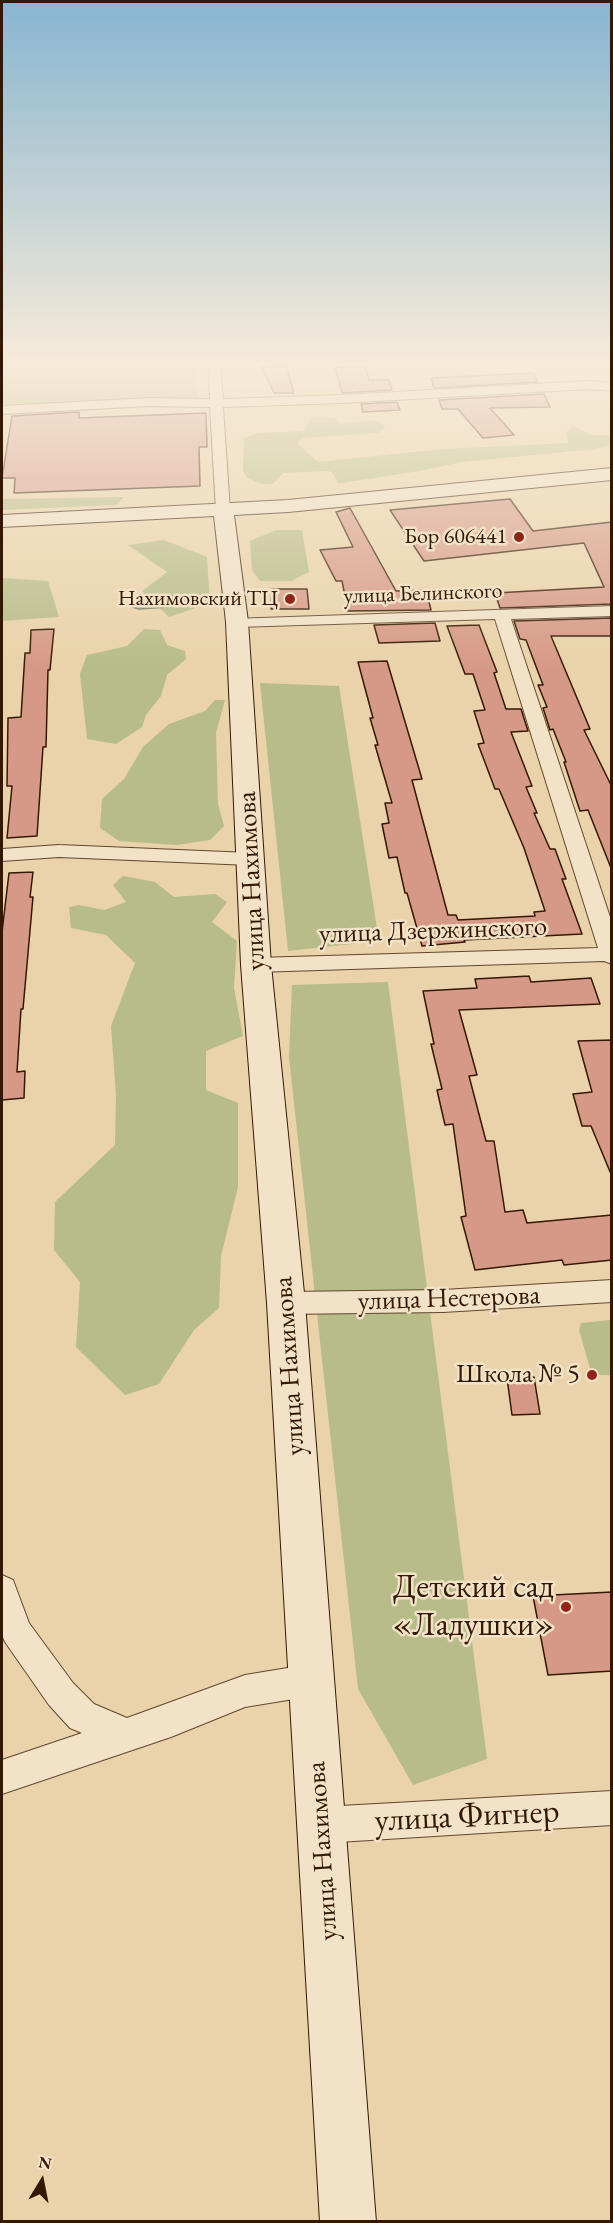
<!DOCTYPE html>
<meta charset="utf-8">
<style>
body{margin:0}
#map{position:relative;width:613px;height:2223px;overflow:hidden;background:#ead3aa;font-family:"EB Garamond",serif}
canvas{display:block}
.frame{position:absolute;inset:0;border:3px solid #341803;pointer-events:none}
.north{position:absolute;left:12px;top:2151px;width:60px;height:60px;-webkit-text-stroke:4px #f1e2c8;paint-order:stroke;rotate:10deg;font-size:16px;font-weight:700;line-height:24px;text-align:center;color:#341803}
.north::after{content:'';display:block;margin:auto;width:21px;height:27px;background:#341803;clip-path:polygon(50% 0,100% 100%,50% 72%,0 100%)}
</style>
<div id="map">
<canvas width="613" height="2223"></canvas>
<div class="frame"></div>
<div class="north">N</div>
</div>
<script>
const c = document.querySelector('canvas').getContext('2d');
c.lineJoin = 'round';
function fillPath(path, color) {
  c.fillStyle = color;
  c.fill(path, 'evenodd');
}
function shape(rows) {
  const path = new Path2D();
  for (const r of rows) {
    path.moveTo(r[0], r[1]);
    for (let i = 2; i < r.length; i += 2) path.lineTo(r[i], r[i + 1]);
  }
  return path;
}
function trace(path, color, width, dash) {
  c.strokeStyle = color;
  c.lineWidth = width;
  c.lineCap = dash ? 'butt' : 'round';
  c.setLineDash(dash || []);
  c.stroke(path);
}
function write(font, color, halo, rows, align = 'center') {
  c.font = font + ' "EB Garamond",serif';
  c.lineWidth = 5;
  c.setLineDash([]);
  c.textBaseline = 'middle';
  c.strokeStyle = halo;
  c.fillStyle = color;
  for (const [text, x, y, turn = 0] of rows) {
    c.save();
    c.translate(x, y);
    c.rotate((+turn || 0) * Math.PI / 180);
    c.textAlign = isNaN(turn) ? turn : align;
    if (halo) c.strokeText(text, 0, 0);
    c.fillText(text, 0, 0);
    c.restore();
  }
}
fillPath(shape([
 [2,358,195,358,197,398,2,405],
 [311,417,334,418,341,424,375,420,385,426,379,433,304,438,297,443,318,462,443,449,568,443,566,432,574,426,591,435,611,435,611,445,595,449,462,462,425,470,343,483,338,483,332,472,327,471,283,473,273,484,262,484,247,478,243,471,244,438,258,433,304,431],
 [124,497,116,505,2,510,2,499],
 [276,530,302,530,309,572,291,581,260,581,252,570,250,541],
 [164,540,207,557,210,603,169,617,142,591,167,572,128,545],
 [2,578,48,581,59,617,2,621],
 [144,629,160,630,167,645,185,651,186,659,167,675,161,696,146,715,142,727,116,744,87,739,80,674,87,655,127,646],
 [260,683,339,686,379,941,288,951],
 [215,700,225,700,216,733,218,804,224,826,210,840,176,845,119,841,100,828,102,799,124,779,143,747,169,724,205,711],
 [123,876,155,882,174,897,215,894,227,902,212,922,237,941,234,988,243,1036,206,1051,206,1090,238,1103,238,1187,221,1256,219,1308,194,1330,159,1384,125,1395,76,1347,80,1282,54,1250,55,1202,115,1145,116,1096,111,1026,135,963,106,935,71,928,69,907,79,905,104,910,126,902,113,885],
 [388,982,487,1759,413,1785,358,1689,289,1057,292,985],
 [611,1320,611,1375,592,1375,579,1330,581,1323]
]), '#b7bc88');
const water = shape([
 [145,594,156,597,179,596,188,597,190,601,181,606,139,609,132,607,133,599,145,594]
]);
fillPath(water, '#98b7ae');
trace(water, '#70776a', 1.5);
const building = shape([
 [286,365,294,393,274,393,262,367,286,365],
 [365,366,369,380,389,380,392,390,342,393,335,367,365,366],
 [534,373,538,382,434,388,431,378,534,373],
 [544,394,550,407,490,408,514,435,483,438,458,409,442,409,439,400,544,394],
 [397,402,400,410,363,412,361,404,397,402],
 [79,412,79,418,206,413,207,447,199,447,200,486,14,493,15,478,2,478,12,416,79,412],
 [510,499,533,531,612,522,612,604,500,608,495,593,604,587,584,543,424,561,390,510,510,499],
 [350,508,396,591,426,590,431,610,348,611,342,581,336,581,320,550,353,547,336,512,350,508],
 [272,589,307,589,309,609,271,609,272,589],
 [612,618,612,636,551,636,590,729,584,730,612,787,611,868,588,810,580,811,564,762,566,762,553,729,550,730,543,708,547,707,538,685,543,685,526,640,520,639,514,621,612,618],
 [435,623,440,641,379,643,374,625,435,623],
 [479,625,497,672,494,673,506,709,521,709,528,731,511,732,532,786,526,787,537,813,534,813,550,849,555,849,566,879,562,879,582,934,464,940,465,942,422,946,407,893,405,893,397,857,389,858,382,824,389,823,385,803,392,803,375,745,378,745,370,718,373,718,358,662,387,661,422,779,412,780,448,915,456,915,458,920,535,916,534,912,545,911,524,848,499,789,495,789,478,744,484,743,474,711,485,710,473,674,465,674,447,626,479,625],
 [54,629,50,670,48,670,46,747,43,747,37,836,7,838,12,786,7,786,8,718,21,717,25,653,30,653,31,630,54,629],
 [33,872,30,897,33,897,23,1009,21,1009,17,1072,25,1071,24,1098,2,1100,2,932,9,873,33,872],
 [529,976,531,982,591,978,600,1004,459,1010,477,1075,469,1076,486,1141,494,1141,505,1212,523,1210,527,1223,612,1215,612,1260,564,1265,562,1260,475,1270,461,1217,466,1216,453,1124,445,1125,437,1090,442,1089,431,1044,434,1044,423,991,477,988,475,979,529,976],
 [612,1040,612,1174,611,1174,591,1126,582,1126,573,1094,592,1092,578,1041,612,1040],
 [534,1377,540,1414,512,1415,507,1378,534,1377],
 [612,1592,612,1671,548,1675,533,1596,612,1592]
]);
fillPath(building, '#d79987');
trace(building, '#341803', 1.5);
const minor = shape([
 [208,358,220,358,223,399,342,395,589,381,612,383,612,391,589,389,342,403,223,407,230,511,223,515,216,511,210,407,149,406,2,414,2,406,149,398,210,399,208,358],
 [612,606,612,616,511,619,612,923,612,964,604,961,256,972,248,970,245,965,248,960,256,958,598,948,495,619,237,627,231,625,229,622,231,619,612,606],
 [59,845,250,853,257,855,260,859,257,863,250,865,59,857,2,861,2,849,59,845],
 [612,1280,612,1302,443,1312,286,1314,276,1311,272,1303,276,1295,286,1292,443,1290,612,1280],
 [2,1575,13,1580,29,1623,73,1683,94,1704,127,1718,245,1675,312,1664,324,1669,328,1680,324,1691,312,1696,245,1707,171,1737,2,1794,2,1760,82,1733,70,1728,49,1705,5,1642,2,1635,2,1575],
 [612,1791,612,1825,322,1843,310,1837,304,1825,310,1813,322,1807,612,1791]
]);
const secondary = shape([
 [612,468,612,480,288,512,234,515,248,622,271,965,305,1303,376,2222,320,2222,267,1303,241,965,226,622,214,516,2,527,2,515,288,500,612,468]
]);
trace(minor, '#62472d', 2);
trace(secondary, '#341803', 2);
fillPath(minor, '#f1e2c8');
fillPath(secondary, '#f1e2c8');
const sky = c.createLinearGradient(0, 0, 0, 669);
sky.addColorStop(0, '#88b5d1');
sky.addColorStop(0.54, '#f6ebd9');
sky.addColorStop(1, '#f6ebd900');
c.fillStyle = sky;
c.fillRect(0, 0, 613, 669);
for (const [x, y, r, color] of [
 [519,537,6,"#8f2418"],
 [290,599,6,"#8f2418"],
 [592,1375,6,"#8f2418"],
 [566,1607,6,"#8f2418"]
]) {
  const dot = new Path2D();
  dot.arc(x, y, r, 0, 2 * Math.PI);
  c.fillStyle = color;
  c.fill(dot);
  trace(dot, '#f1e2c8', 2);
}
write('22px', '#341803', '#f1e2c8', [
 ["Бор 606441",507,537],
 ["Нахимовский ТЦ",278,599]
], 'right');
write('22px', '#341803', '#f1e2c8', [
 ["улица Белинского",423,594,-2]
]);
write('27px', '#341803', '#f1e2c8', [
 ["улица Нахимова",252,881,-93],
 ["улица Дзержинского",433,931,-2],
 ["улица Нестерова",449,1299,-2],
 ["улица Нахимова",290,1366,-94],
 ["улица Нахимова",323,1851,-94]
]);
write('27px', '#341803', '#f1e2c8', [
 ["Школа № 5",580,1375]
], 'right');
write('33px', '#341803', '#f1e2c8', [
 ["Детский сад",554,1588],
 ["«Ладушки»",554,1626]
], 'right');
write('33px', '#341803', '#f1e2c8', [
 ["улица Фигнер",467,1817,-3]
]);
</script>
